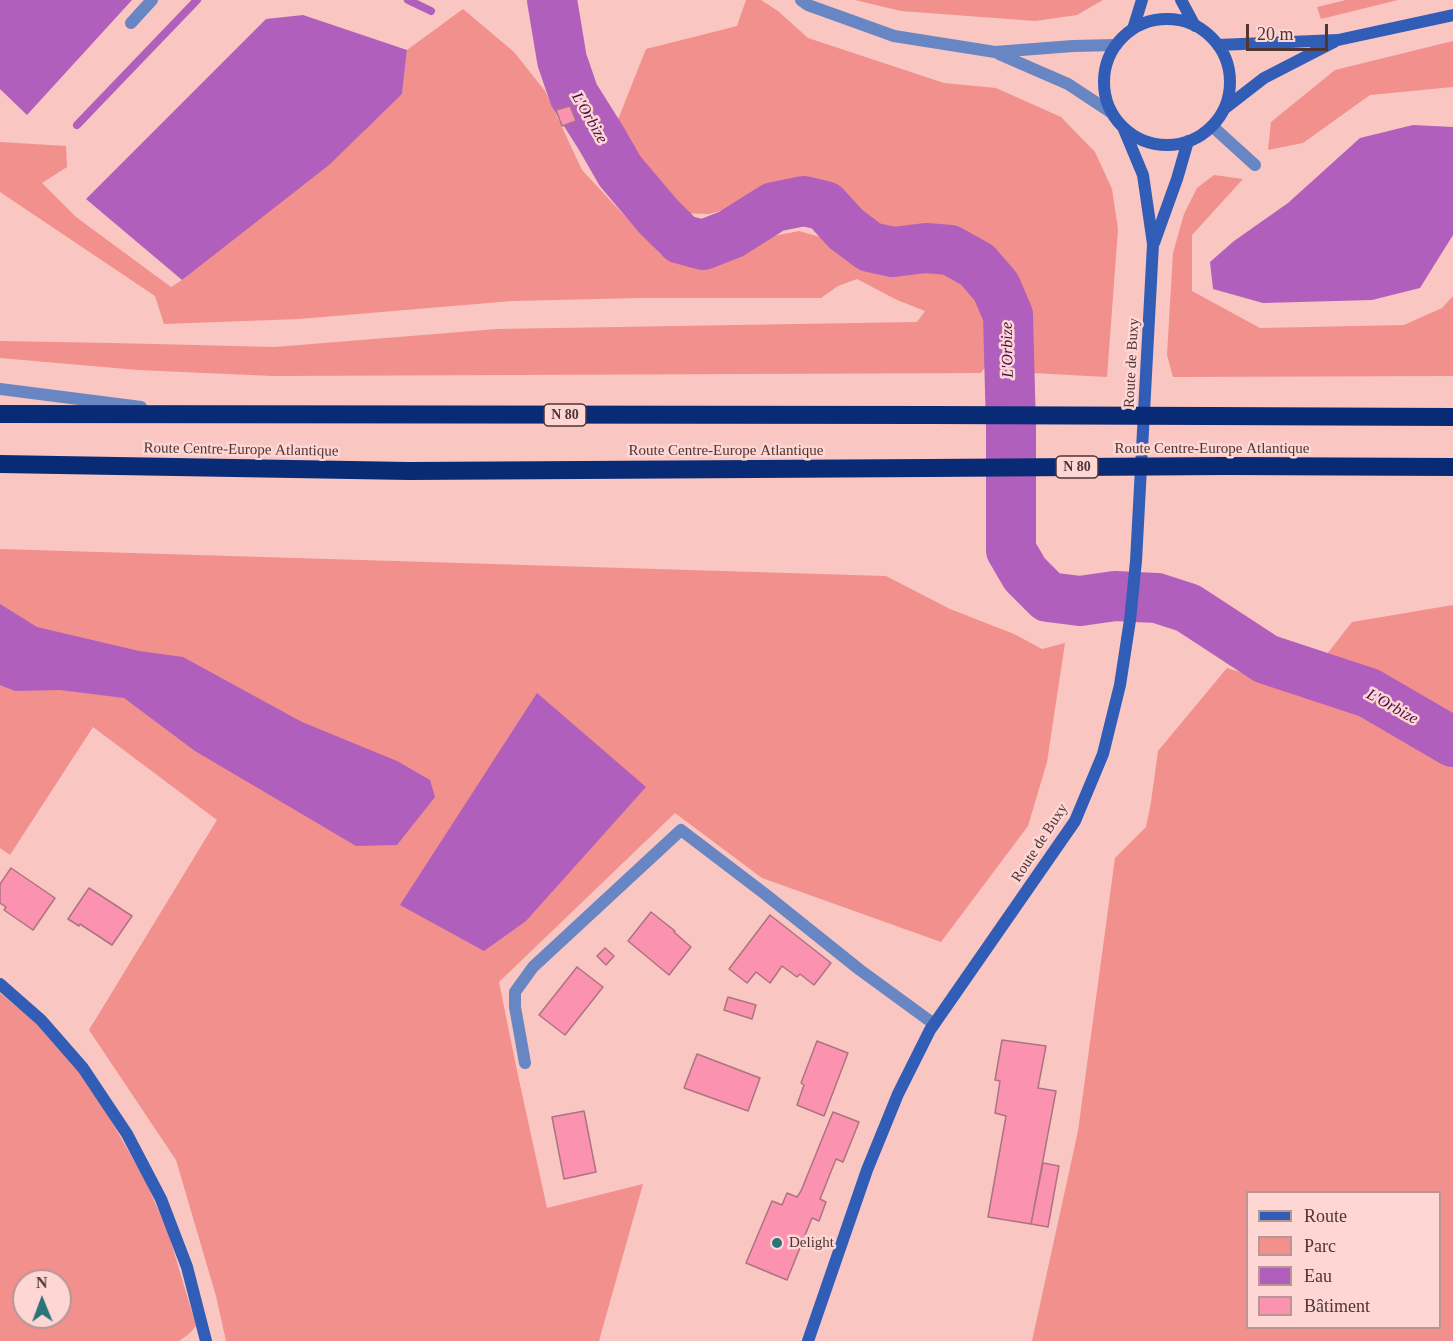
<!DOCTYPE html>
<meta charset="utf-8">
<style>
body{margin:0}
#map{position:relative;width:1453px;height:1341px;overflow:hidden;background:#f9c6c2;font-family:Georgia,serif}
canvas{display:block}
.legend{position:absolute;left:1246px;top:1191px;width:195px;height:138px;box-sizing:border-box;background:#fed6d4;border:2px solid #b89694;margin:0;padding:8px 10px;list-style:none;font-size:18px;color:#4f3534}
.legend li{display:flex;align-items:center;gap:12px;height:30px}
.legend b{width:30px;border:2px solid #b89694}
.north{position:absolute;left:12px;top:1269px;width:60px;height:60px;box-sizing:border-box;background:#fed6d4;border:2px solid #b89694;border-radius:50%;rotate:359deg;font-size:16px;font-weight:700;line-height:24px;text-align:center;color:#4f3534}
.north::after{content:'';display:block;margin:auto;width:21px;height:27px;background:#2a747a;clip-path:polygon(50% 0,100% 100%,50% 72%,0 100%)}
.scale{position:absolute;left:1246px;top:24px;width:82px;height:27px;box-sizing:border-box;border:3px solid #4f3534;border-top:0;padding-left:8px;font-size:18px;line-height:21px;white-space:nowrap;color:#4f3534;-webkit-text-stroke:4px #fed6d4;paint-order:stroke}
</style>
<div id="map">
<canvas width="1453" height="1341"></canvas>
<ul class="legend">
<li><b style="height:8px;background:#315db6"></b>Route</li>
<li><b style="height:16px;background:#f1908c"></b>Parc</li>
<li><b style="height:16px;background:#b15fbc"></b>Eau</li>
<li><b style="height:16px;background:#fb93b0"></b>Bâtiment</li>
</ul>
<div class="north">N</div>
<div class="scale">20 m</div>
</div>
<script>
const c = document.querySelector('canvas').getContext('2d');
c.lineJoin = 'round';
function fillPath(path, color) {
  c.fillStyle = color;
  c.fill(path, 'evenodd');
}
function shape(rows) {
  const path = new Path2D();
  for (const r of rows) {
    if (r.length === 3) {
      path.moveTo(r[0] + r[2], r[1]);
      path.arc(r[0], r[1], r[2], 0, 2 * Math.PI);
      continue;
    }
    path.moveTo(r[0], r[1]);
    for (let i = 2; i < r.length; i += 2) path.lineTo(r[i], r[i + 1]);
  }
  return path;
}
function trace(path, color, width, dash) {
  c.strokeStyle = color;
  c.lineWidth = width;
  c.lineCap = dash ? 'butt' : 'round';
  c.setLineDash(dash || []);
  c.stroke(path);
}
function write(font, color, halo, rows, align = 'center') {
  c.font = font + ' Georgia,serif';
  c.lineWidth = 5;
  c.setLineDash([]);
  c.textBaseline = 'middle';
  c.strokeStyle = halo;
  c.fillStyle = color;
  for (const [text, x, y, turn = 0] of rows) {
    c.save();
    c.translate(x, y);
    c.rotate((+turn || 0) * Math.PI / 180);
    c.textAlign = isNaN(turn) ? turn : align;
    if (halo) c.strokeText(text, 0, 0);
    c.fillText(text, 0, 0);
    c.restore();
  }
}
fillPath(shape([
 [746,0,761,0,778,11,808,38,944,83,996,88,1061,117,1095,152,1112,189,1118,229,1107,377,1033,373,1015,277,991,251,972,241,935,237,898,238,873,227,835,192,801,186,769,191,742,205,709,214,677,213,650,183,634,159,617,122,646,49,737,26],
 [855,0,1103,0,1077,15,1035,21,901,11],
 [1346,0,1398,0,1321,19,1317,7],
 [463,9,514,52,545,91,582,170,661,255,693,263,722,257,753,240,799,231,827,239,855,253,881,263,939,265,958,268,979,285,993,312,996,350,981,373,273,376,138,370,0,358,0,341,112,343,275,347,497,329,917,322,925,311,897,300,857,279,838,286,821,298,640,298,512,301,299,319,164,324,155,296,0,192,0,142,66,146,67,167,42,183,76,217,171,287,182,280,402,94,407,50],
 [1453,41,1453,87,1370,95,1303,143,1268,150,1271,122,1335,70],
 [1214,175,1243,179,1192,235,1192,291,1260,328,1404,325,1442,308,1453,296,1453,376,1173,377,1167,355,1173,253,1184,214,1197,188],
 [0,549,886,576,950,609,1014,634,1042,649,1065,643,1047,762,1028,826,941,942,762,878,675,813,499,982,516,1066,547,1208,643,1184,599,1341,226,1341,216,1296,176,1160,89,1030,217,820,93,727,10,855,0,848],
 [1453,605,1453,727,1422,711,1376,680,1327,654,1352,622],
 [1227,668,1340,702,1439,751,1453,761,1453,1341,1032,1341,1078,1131,1115,858,1146,827,1151,802,1158,751],
 [1248,1192,1440,1192,1440,1328,1248,1328],
 [0,993,34,1021,90,1084,144,1178,168,1232,196,1326,189,1334,179,1341,0,1341],
 [24,1281,60,1281,60,1317,24,1317]
]), '#f1908c');
fillPath(shape([
 [0,0,132,0,27,115,0,89],
 [303,15,407,50,402,94,329,165,182,280,86,199,266,19],
 [1413,125,1453,127,1453,235,1420,288,1372,300,1263,303,1213,289,1210,262,1234,241,1288,203,1360,138],
 [0,604,37,627,139,651,183,657,302,722,397,761,430,780,435,797,397,845,356,846,195,751,124,698,60,690,15,691,0,685],
 [537,693,646,787,526,921,484,951,400,905]
]), '#b15fbc');
trace(shape([
 [408,0,431,11],
 [77,125,197,0]
]), '#b15fbc', 8);
trace(shape([
 [552,0,562,60,574,95,601,138,620,171,658,216,681,239,703,245,731,234,774,207,804,201,825,206,846,229,870,247,893,252,926,248,950,250,977,265,996,287,1008,315,1011,427,1011,550,1025,574,1048,597,1080,601,1115,596,1157,598,1188,608,1266,659,1369,693,1453,742]
]), '#b15fbc', 50);
const building = shape([
 [570,106,576,121,562,126,556,110,570,106],
 [11,868,55,898,33,930,4,910,6,907,0,903,0,884,11,868],
 [89,888,132,916,112,945,80,924,79,926,68,919,89,888],
 [651,912,675,931,674,932,691,947,669,975,628,941,651,912],
 [770,915,831,963,814,985,800,974,797,977,782,966,770,983,756,972,747,983,729,969,770,915],
 [605,948,614,956,606,965,597,956,605,948],
 [577,967,603,987,565,1035,539,1015,577,967],
 [728,997,756,1005,752,1019,724,1010,728,997],
 [1002,1040,1046,1046,1038,1088,1056,1091,1031,1224,988,1217,1006,1116,995,1113,1000,1081,995,1080,1002,1040],
 [817,1041,848,1053,824,1116,797,1105,804,1085,801,1083,817,1041],
 [697,1054,760,1078,748,1111,684,1088,697,1054],
 [584,1111,596,1172,564,1179,552,1117,584,1111],
 [833,1112,859,1122,843,1162,836,1159,820,1199,826,1202,819,1221,812,1218,787,1280,746,1263,772,1201,782,1205,787,1193,797,1197,801,1191,833,1112],
 [1043,1163,1059,1166,1048,1227,1031,1224,1043,1163]
]);
fillPath(building, '#fb93b0');
trace(building, '#ac7381', 1.5);
trace(shape([
 [131,23,152,0],
 [1212,126,1255,165],
 [0,389,141,407]
]), '#6786c3', 12);
trace(shape([
 [801,0,808,5,894,36,995,52,1073,46,1116,45],
 [999,54,1068,84,1112,113],
 [525,1063,515,1007,515,992,533,967,681,830,765,894,860,970,934,1024]
]), '#6786c3', 12);
trace(shape([
 [1181,0,1195,26],
 [1167,82,63],
 [1133,29,1142,0],
 [1218,45,1338,40,1453,15],
 [1224,109,1264,78,1334,42],
 [1154,243,1177,179,1188,141],
 [0,984,41,1020,83,1068,127,1134,161,1199,187,1267,206,1341],
 [808,1341,867,1170,898,1094,930,1030,1075,821,1103,754,1120,685,1130,620,1136,561,1153,244,1143,175,1123,127]
]), '#315db6', 12);
trace(shape([
 [0,414,932,415],
 [1209,416,1453,417],
 [0,464,409,471,928,468],
 [1226,466,1453,467]
]), '#092b75', 18);
trace(shape([
 [932,415,1209,416],
 [928,468,1226,466]
]), '#092b75', 18);
for (const [x, y, r, color] of [
 [777,1243,6,"#2a747a"]
]) {
  const dot = new Path2D();
  dot.arc(x, y, r, 0, 2 * Math.PI);
  c.fillStyle = color;
  c.fill(dot);
  trace(dot, '#fed6d4', 2);
}
for (const [x, y, w] of [
 [565,415,42],
 [1077,467,42]
]) {
  const box = new Path2D();
  box.roundRect(x - w / 2, y - 11, w, 22, 4.5);
  c.fillStyle = '#fed6d4';
  c.fill(box);
  trace(box, '#4f3534', 1.5);
}
write('bold 14px', '#4f3534', null, [
 ["N 80",565,415],
 ["N 80",1077,467]
]);
write('15px', '#4f3534', '#fed6d4', [
 ["Route de Buxy",1132,363,-87],
 ["Route Centre-Europe Atlantique",1212,449],
 ["Route Centre-Europe Atlantique",241,450,1],
 ["Route Centre-Europe Atlantique",726,451],
 ["Route de Buxy",1040,843,-57]
]);
write('15px', '#4f3534', '#fed6d4', [
 ["Delight",789,1243]
], 'left');
write('italic 16px', '#420c49', '#fed6d4', [
 ["L'Orbize",589,118,60],
 ["L'Orbize",1008,350,-91],
 ["L'Orbize",1392,707,29]
]);
</script>
